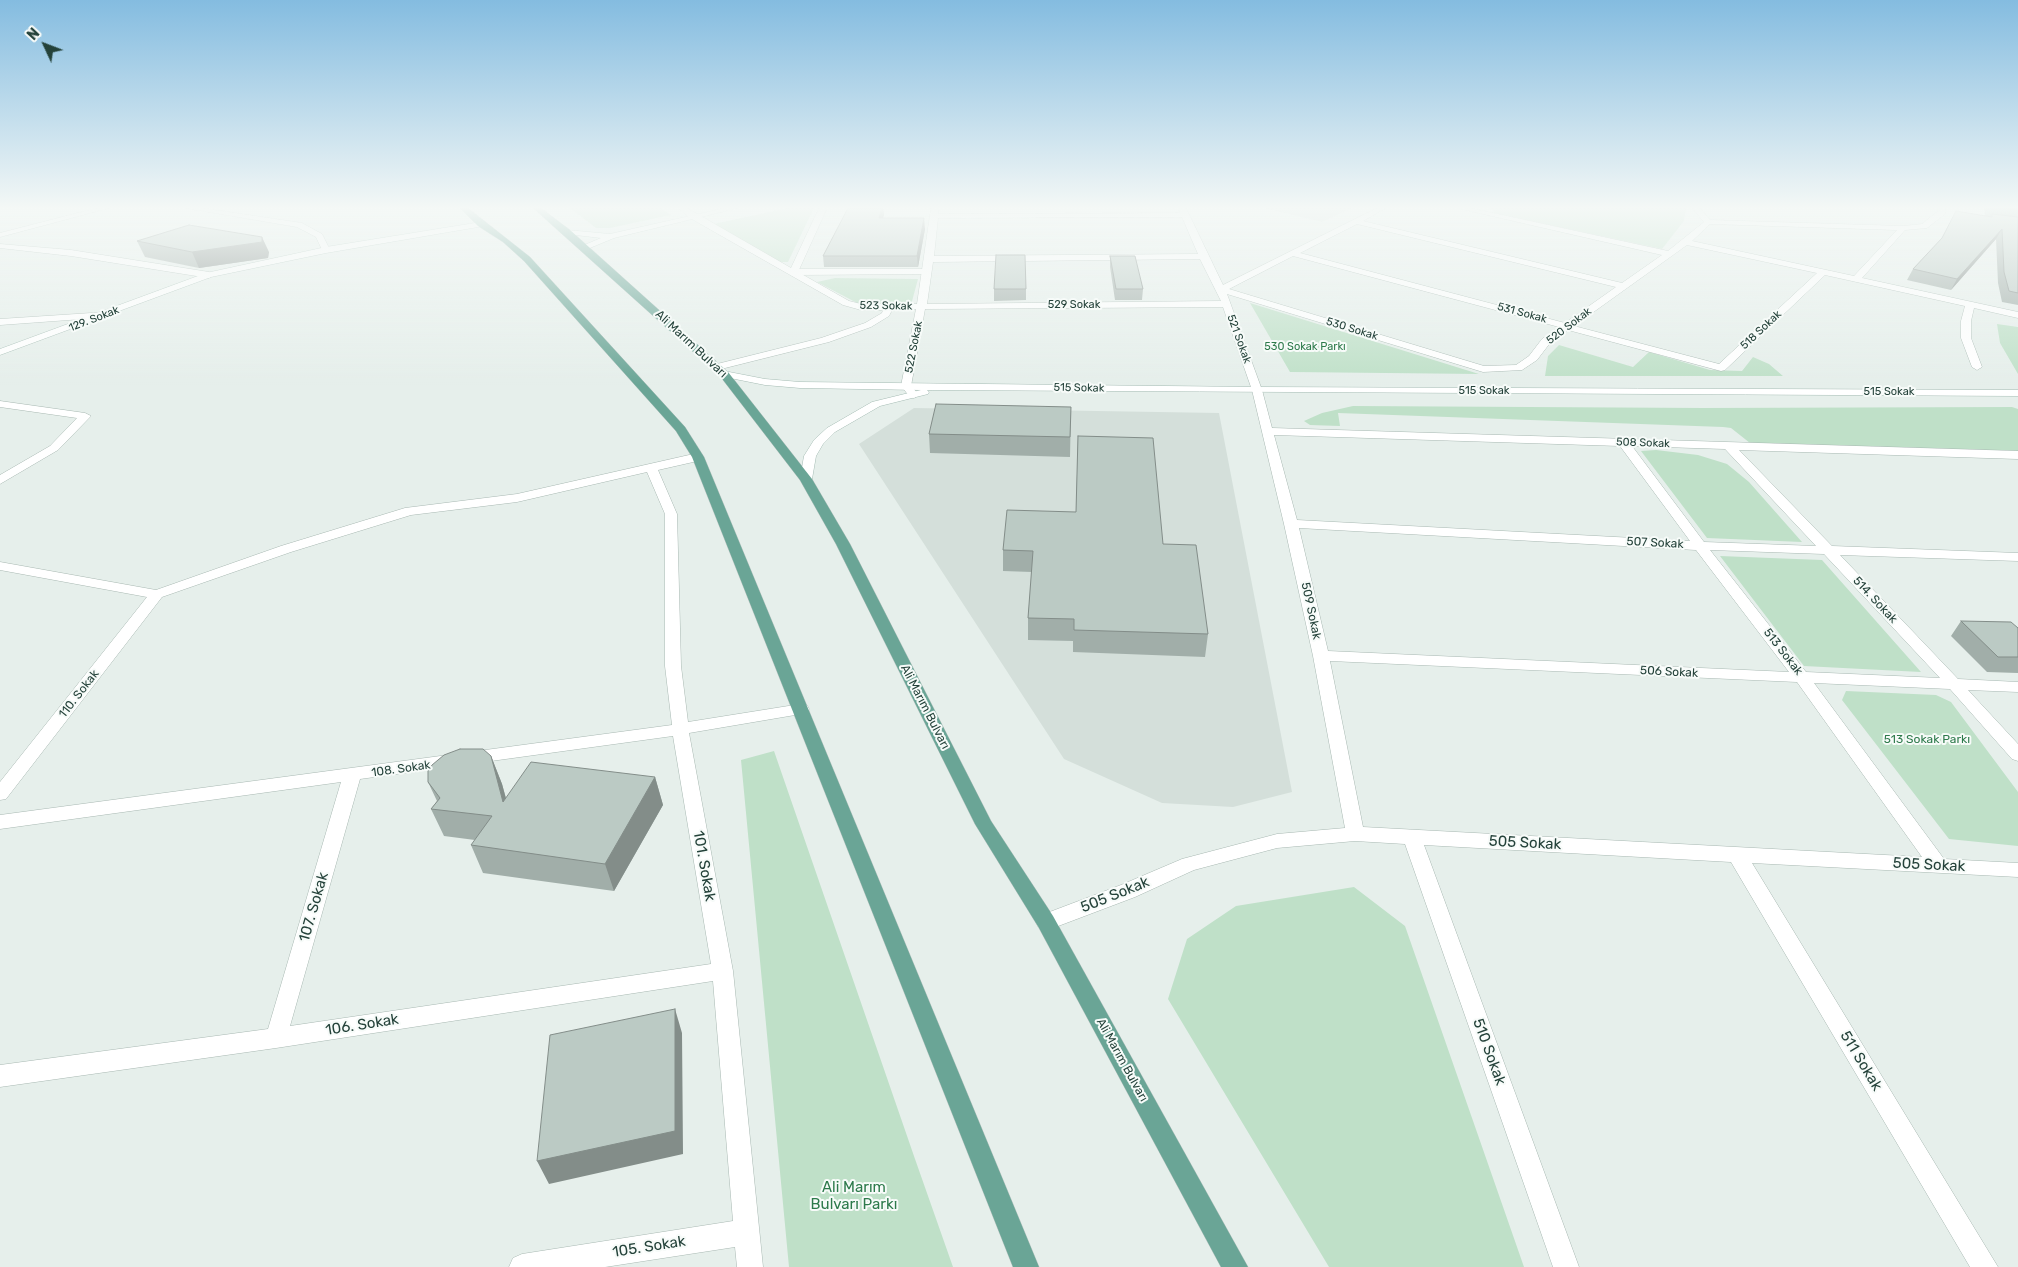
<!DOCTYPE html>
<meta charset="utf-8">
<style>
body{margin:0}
#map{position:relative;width:2018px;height:1267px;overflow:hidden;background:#e6efeb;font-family:Rubik,sans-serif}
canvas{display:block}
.north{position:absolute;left:20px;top:20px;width:50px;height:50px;-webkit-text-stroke:4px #f7fbf9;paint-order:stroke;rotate:313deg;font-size:14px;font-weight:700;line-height:20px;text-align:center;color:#24423a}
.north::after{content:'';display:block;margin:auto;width:18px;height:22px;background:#24423a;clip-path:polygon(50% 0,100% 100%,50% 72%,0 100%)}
</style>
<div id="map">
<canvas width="2018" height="1267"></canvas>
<div class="north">N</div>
</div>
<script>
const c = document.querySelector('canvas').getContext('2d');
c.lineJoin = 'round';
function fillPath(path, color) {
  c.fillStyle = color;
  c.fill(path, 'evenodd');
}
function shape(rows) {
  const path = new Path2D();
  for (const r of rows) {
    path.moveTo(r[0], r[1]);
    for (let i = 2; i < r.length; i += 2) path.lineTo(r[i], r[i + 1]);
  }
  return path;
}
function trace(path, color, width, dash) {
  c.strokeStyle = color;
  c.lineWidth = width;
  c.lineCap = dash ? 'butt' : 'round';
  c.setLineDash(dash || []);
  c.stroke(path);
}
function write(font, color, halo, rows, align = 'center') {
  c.font = font + ' Rubik,sans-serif';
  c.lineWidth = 4;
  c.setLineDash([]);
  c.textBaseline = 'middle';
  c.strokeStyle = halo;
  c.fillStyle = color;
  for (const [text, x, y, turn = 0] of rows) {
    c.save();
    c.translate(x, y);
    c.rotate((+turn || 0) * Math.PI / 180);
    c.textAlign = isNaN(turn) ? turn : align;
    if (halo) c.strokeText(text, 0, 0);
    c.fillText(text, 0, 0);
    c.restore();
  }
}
fillPath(shape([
 [1264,208,1352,208,1322,222],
 [914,408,1219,413,1292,792,1233,807,1162,803,1064,759,859,444]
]), '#d4dfda');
fillPath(shape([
 [570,208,661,208,671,215,610,228,596,228],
 [788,208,814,208,788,262,780,262,713,224],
 [1491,208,1685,208,1686,209,1684,221,1662,249,1494,213],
 [835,278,918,279,911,305,861,305,817,282],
 [1250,303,1479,374,1290,372],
 [1997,324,2018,327,2018,374,2000,343],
 [1559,345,1633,367,1649,352,1710,370,1742,371,1753,357,1769,364,1783,376,1545,376,1548,356],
 [1353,406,1704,408,2012,407,2018,409,2018,451,1750,443,1731,428,1723,427,1338,413,1340,426,1310,425,1304,421,1322,413],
 [1656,450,1698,455,1727,464,1749,482,1802,542,1707,538,1641,451],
 [1720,556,1822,560,1921,672,1804,666],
 [1846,691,1936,695,1951,702,2018,792,2018,846,1949,839,1842,700],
 [774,751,915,1159,953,1267,789,1267,741,760],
 [1354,887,1405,926,1524,1267,1329,1267,1168,999,1187,939,1236,906]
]), '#bfe0c8');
const lane = shape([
 [928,269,931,270,931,274,794,275,790,272,794,269,928,269]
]);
const street = shape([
 [97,208,109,208,0,237,0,233,97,208],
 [185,208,202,208,302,223,322,234,330,250,323,252,316,237,297,227,185,208],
 [678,208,687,208,791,268,819,208,827,208,798,272,849,301,861,304,917,304,931,208,939,208,938,214,1180,213,1178,208,1186,208,1223,285,1377,208,1386,208,1363,221,1622,283,1662,255,1457,208,1470,208,1668,251,1704,222,1692,208,1700,208,1710,220,1903,226,1922,224,1938,211,1937,208,1945,208,1945,214,1927,228,1905,230,1862,278,2018,312,2018,318,1974,308,1971,321,1971,338,1982,367,1977,370,1972,367,1961,338,1961,321,1965,306,1825,275,1725,370,1721,371,1568,330,1550,343,1537,360,1522,370,1483,372,1227,294,1262,390,1272,428,2018,451,2018,459,1739,450,1832,546,2018,553,2018,561,1840,555,1958,679,2018,682,2018,692,1968,690,2018,744,2018,761,2012,759,1950,689,1814,683,1944,859,2018,863,2018,877,1752,863,1998,1267,1970,1267,1731,862,1424,845,1579,1267,1553,1267,1405,844,1355,841,1277,848,1194,870,1135,897,1053,928,1046,930,1039,928,1036,922,1039,916,1121,885,1182,859,1277,834,1345,828,1313,656,1284,524,1252,390,1223,307,925,309,911,386,919,395,914,398,910,397,901,386,916,309,892,310,889,316,871,327,829,342,717,370,712,367,713,365,821,338,865,323,882,313,883,310,861,310,843,305,690,218,678,208],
 [1182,217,1198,254,934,256,938,218,1182,217],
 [1357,224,1616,287,1565,323,1300,253,1357,224],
 [1710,224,1897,230,1854,276,1692,241,1710,224],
 [1687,245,1817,273,1719,364,1574,326,1687,245],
 [1293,256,1559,327,1542,339,1529,356,1516,365,1484,366,1229,289,1293,256],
 [1200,259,1221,301,927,304,933,262,1200,259],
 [1274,435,1620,446,1690,541,1297,520,1274,435],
 [1632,446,1725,449,1816,546,1704,542,1632,446],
 [1299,528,1696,550,1789,672,1328,651,1299,528],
 [1710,550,1824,554,1940,678,1806,672,1710,550],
 [1330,661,1797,682,1922,857,1363,827,1330,661],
 [0,244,71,250,209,272,213,275,209,278,71,256,0,248,0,244],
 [107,312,112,315,110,317,0,325,0,319,107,312],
 [0,401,85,413,91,416,58,450,0,484,0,475,50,446,77,418,0,407,0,401],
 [698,453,702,454,702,460,658,470,677,514,681,666,688,722,801,704,807,705,809,709,807,713,801,714,689,733,733,971,763,1267,737,1267,735,1247,605,1267,509,1267,513,1258,522,1254,733,1221,713,981,276,1048,0,1087,0,1065,268,1029,341,782,0,829,0,815,672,725,665,666,665,514,647,472,517,502,411,515,291,552,162,597,6,799,0,800,0,782,147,597,0,570,0,562,156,590,281,546,405,508,517,494,698,453],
 [673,736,711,964,290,1026,360,779,673,736]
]);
const secondary = shape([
 [725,208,738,208,614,238,585,250,581,248,582,246,601,238,567,234,563,232,567,230,610,234,725,208],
 [481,222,485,224,484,226,326,253,211,277,0,355,0,349,206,273,326,247,481,222],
 [724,371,765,379,800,382,1257,387,2018,390,2018,396,927,390,929,392,928,394,880,406,835,432,823,444,816,456,812,479,806,483,800,479,804,456,814,440,827,428,872,402,921,390,800,388,765,385,720,376,719,374,724,371]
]);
const primary = shape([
 [460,208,468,208,530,257,685,427,704,457,1039,1267,1013,1267,692,457,676,431,524,261,503,242,478,226,460,208],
 [533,208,541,208,570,230,728,372,812,479,850,544,991,821,1053,916,1248,1267,1221,1267,1039,928,975,824,836,544,800,480,720,376,533,208]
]);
trace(lane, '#a8b8b2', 1);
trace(street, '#a8b8b2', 1);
trace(secondary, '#a4bbb3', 1);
trace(primary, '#c2cac8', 1);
fillPath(lane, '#fff');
fillPath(street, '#fff');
fillPath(secondary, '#fff');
fillPath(primary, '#6aa596');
fillPath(shape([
 [848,208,883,208,884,215,883,218,925,229,918,267,824,267,823,256],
 [1984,208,2018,208,2018,305,2002,302,1998,283,1996,239,1951,290,1907,280,1913,269,1985,215],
 [137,241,269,252,268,258,199,268,145,257],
 [1110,256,1143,289,1142,300,1115,300,1110,267],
 [994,289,1026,289,1026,300,994,301],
 [1071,407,1070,457,930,453,929,434],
 [1078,436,1163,544,1208,634,1205,657,1073,652,1073,641,1028,640,1028,618,1032,572,1003,571,1003,550,1076,512],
 [1961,621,2018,628,2018,673,1987,672,1951,636],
 [491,756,502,784,506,798,655,777,663,805,614,891,483,873,471,845,475,840,444,836,431,809,437,801,428,782]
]), '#a1aea9');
fillPath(shape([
 [882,208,883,208,884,215,880,228,879,218],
 [924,218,925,229,918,267,917,256],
 [2002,229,1996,239,1951,290,1957,279],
 [262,237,269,252,268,258,199,268,192,252],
 [491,756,502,784,514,829,503,802],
 [655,777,663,805,614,891,605,864],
 [675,1009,682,1033,683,1154,549,1184,537,1161]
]), '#838d89');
const building = shape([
 [848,208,882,208,879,218,924,218,917,256,823,256,848,208],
 [2004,208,2018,208,2018,210,2004,208],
 [1956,211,1992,217,1992,214,2018,217,2018,293,2009,291,2004,272,2002,229,1957,279,1913,269,1942,238,1956,211],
 [189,225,262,237,262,242,192,252,137,241,189,225],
 [996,255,1025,255,1026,289,994,289,996,255],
 [1110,256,1135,256,1143,289,1116,289,1110,256],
 [936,404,1071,407,1070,437,929,434,936,404],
 [1078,436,1153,438,1163,544,1196,545,1208,634,1074,630,1074,619,1028,618,1033,551,1003,550,1007,510,1076,512,1078,436],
 [1961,621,2011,622,2018,628,2018,657,1998,657,1961,621],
 [460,749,483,749,491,756,503,802,531,762,655,777,605,864,471,845,492,816,431,809,440,798,428,782,428,771,432,765,444,755,460,749],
 [675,1009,675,1131,537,1161,550,1035,675,1009]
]);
fillPath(building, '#bbcac4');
trace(building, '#838d89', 1);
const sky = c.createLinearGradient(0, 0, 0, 385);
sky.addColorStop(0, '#84bce0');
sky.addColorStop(0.54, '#f4f8f6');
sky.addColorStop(1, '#f4f8f600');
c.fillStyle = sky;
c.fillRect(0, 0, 2018, 385);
write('11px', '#24423a', '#f7fbf9', [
 ["529 Sokak",1074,305],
 ["523 Sokak",886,306,1],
 ["531 Sokak",1522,313,15],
 ["129. Sokak",94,319,-21],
 ["520 Sokak",1569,326,-37],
 ["530 Sokak",1352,329,17],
 ["518 Sokak",1761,330,-43],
 ["521 Sokak",1239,339,70],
 ["522 Sokak",914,347,-79],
 ["515 Sokak",1079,388,1],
 ["515 Sokak",1484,391],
 ["515 Sokak",1889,392],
 ["508 Sokak",1643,443,2]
]);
write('11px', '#2d7a4b', '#f7fbf9', [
 ["530 Sokak Parkı",1305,347]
]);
write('12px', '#24423a', '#f7fbf9', [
 ["Ali Marım Bulvarı",691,344,43],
 ["507 Sokak",1655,543,3],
 ["514. Sokak",1875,600,47],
 ["509 Sokak",1311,611,78],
 ["513 Sokak",1783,652,52],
 ["506 Sokak",1669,672,3],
 ["110. Sokak",79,694,-52],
 ["Ali Marım Bulvarı",925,707,63],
 ["108. Sokak",401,769,-8],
 ["Ali Marım Bulvarı",1122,1060,61]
]);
write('12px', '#2d7a4b', '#f7fbf9', [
 ["513 Sokak Parkı",1927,740]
]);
write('15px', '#24423a', '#f7fbf9', [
 ["505 Sokak",1525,843,3],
 ["505 Sokak",1929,865,3],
 ["101. Sokak",704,866,80],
 ["505 Sokak",1115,895,-22],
 ["107. Sokak",314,907,-74],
 ["106. Sokak",362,1025,-9],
 ["510 Sokak",1489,1052,70],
 ["511 Sokak",1861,1061,59],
 ["105. Sokak",649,1247,-9]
]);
write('15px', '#2d7a4b', '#f7fbf9', [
 ["Ali Marım",854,1188],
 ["Bulvarı Parkı",854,1205]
]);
</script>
